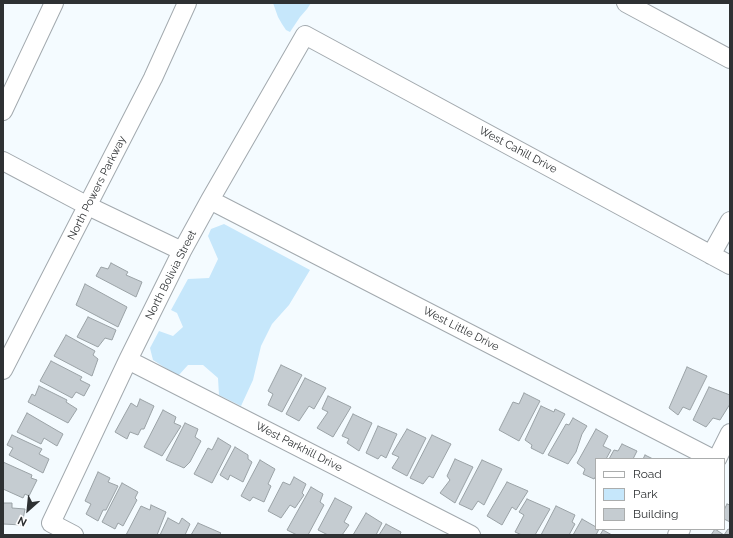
<!DOCTYPE html>
<style>
body{margin:0}
#map{position:relative;width:733px;height:538px;overflow:hidden;background:#f4fbff;font-family:Raleway,sans-serif}
canvas{display:block}
.frame{position:absolute;inset:0;border:4px solid #2e3133;pointer-events:none}
.legend{position:absolute;left:595px;top:458px;width:130px;height:72px;box-sizing:border-box;background:#fff;border:1px solid #abadad;margin:0;padding:5px 7px;list-style:none;font-size:12px;color:#2e3133}
.legend li{display:flex;align-items:center;gap:8px;height:20px}
.legend b{width:20px;border:1px solid #abadad}
.north{position:absolute;left:8px;top:490px;width:40px;height:40px;-webkit-text-stroke:3px #fff;paint-order:stroke;rotate:207deg;font-size:11px;font-weight:700;line-height:16px;text-align:center;color:#2e3133}
.north::after{content:'';display:block;margin:auto;width:14px;height:18px;background:#2e3133;clip-path:polygon(50% 0,100% 100%,50% 72%,0 100%)}
</style>
<div id="map">
<canvas width="733" height="538"></canvas>
<div class="frame"></div>
<ul class="legend">
<li><b style="height:5px;background:#fff"></b>Road</li>
<li><b style="height:11px;background:#c6e7fb"></b>Park</li>
<li><b style="height:11px;background:#c5ccd1"></b>Building</li>
</ul>
<div class="north">N</div>
</div>
<script>
const c = document.querySelector('canvas').getContext('2d');
c.lineJoin = 'round';
function fillPath(path, color) {
  c.fillStyle = color;
  c.fill(path, 'evenodd');
}
function shape(rows) {
  const path = new Path2D();
  for (const r of rows) {
    path.moveTo(r[0], r[1]);
    for (let i = 2; i < r.length; i += 2) path.lineTo(r[i], r[i + 1]);
  }
  return path;
}
function trace(path, color, width, dash) {
  c.strokeStyle = color;
  c.lineWidth = width;
  c.lineCap = dash ? 'butt' : 'round';
  c.setLineDash(dash || []);
  c.stroke(path);
}
function write(font, color, halo, rows, align = 'center') {
  c.font = font + ' Raleway,sans-serif';
  c.lineWidth = 3;
  c.setLineDash([]);
  c.textBaseline = 'middle';
  c.strokeStyle = halo;
  c.fillStyle = color;
  for (const [text, x, y, turn = 0] of rows) {
    c.save();
    c.translate(x, y);
    c.rotate((+turn || 0) * Math.PI / 180);
    c.textAlign = isNaN(turn) ? turn : align;
    if (halo) c.strokeText(text, 0, 0);
    c.fillText(text, 0, 0);
    c.restore();
  }
}
fillPath(shape([
 [273,3,311,3,307,9,300,17,290,32,286,30,282,24,278,17],
 [224,224,310,270,289,305,272,324,261,346,253,380,241,406,219,395,218,378,203,365,188,365,178,376,153,360,150,348,159,331,173,336,183,327,177,313,171,310,188,279,209,278,218,259,208,236,211,229]
]), '#c6e7fb');
const building = shape([
 [111,263,128,272,126,275,142,282,136,297,96,276,101,267,108,269,111,263],
 [85,284,127,307,118,327,76,305,85,284],
 [88,317,116,330,112,340,105,338,98,347,77,337,88,317],
 [66,335,95,351,93,355,98,359,92,376,54,356,66,335],
 [51,361,82,377,80,380,90,385,84,396,76,392,72,398,40,381,51,361],
 [281,365,302,375,282,412,268,405,273,394,268,391,281,365],
 [687,367,707,376,690,410,683,407,678,415,669,408,687,367],
 [305,378,326,388,314,409,309,406,299,421,286,414,305,378],
 [39,386,67,400,66,402,77,409,68,423,28,402,32,394,35,396,39,386],
 [709,387,730,395,730,404,720,420,713,418,706,427,693,420,709,387],
 [524,393,540,401,519,441,499,430,513,402,519,404,524,393],
 [328,396,351,407,333,437,317,428,328,412,322,409,328,396],
 [140,399,154,406,144,429,141,429,138,435,130,432,127,439,115,432,131,403,137,407,140,399],
 [541,406,554,412,555,409,565,414,543,454,531,448,532,445,525,440,541,406],
 [163,410,176,417,174,423,181,426,162,456,144,447,163,410],
 [27,413,63,434,57,446,44,438,41,444,17,432,27,413],
 [353,414,372,423,359,451,347,443,349,439,342,436,353,414],
 [573,418,587,426,582,434,576,452,568,464,548,455,566,424,569,425,573,418],
 [185,423,198,429,195,437,201,441,190,462,184,468,166,460,185,423],
 [378,426,397,434,386,458,381,455,378,459,366,453,378,426],
 [407,429,426,438,407,476,392,468,399,457,392,454,407,429],
 [596,429,608,436,603,446,611,450,606,459,596,459,596,476,594,479,583,474,585,469,577,463,596,429],
 [12,435,42,449,39,454,49,459,43,473,9,455,13,448,7,445,12,435],
 [432,435,451,444,433,478,429,476,423,484,410,478,432,435],
 [218,438,231,446,212,483,194,474,208,448,212,450,218,438],
 [622,444,637,451,633,459,609,459,614,450,618,451,622,444],
 [235,447,248,455,248,459,252,462,243,482,230,475,228,480,220,475,235,447],
 [645,455,653,459,643,459,645,455],
 [455,459,473,467,455,503,440,493,450,480,447,476,455,459],
 [260,460,275,469,268,484,271,486,264,502,253,497,250,501,241,496,260,460],
 [482,460,502,469,484,505,478,501,472,510,459,504,482,460],
 [3,462,32,475,31,478,37,480,29,496,25,494,23,498,3,489,3,462],
 [98,472,110,478,108,482,118,486,106,510,103,510,98,521,86,514,91,504,85,501,98,472],
 [294,477,306,484,302,493,304,495,295,508,290,505,281,518,268,511,283,482,290,485,294,477],
 [507,482,528,491,516,510,512,507,502,525,487,516,507,482],
 [122,483,138,492,135,498,137,500,123,526,118,523,115,529,102,522,122,483],
 [311,487,323,494,320,502,324,505,308,535,297,535,287,530,311,487],
 [335,498,352,507,344,522,349,525,342,535,328,535,318,530,335,498],
 [527,499,550,509,535,535,522,535,515,532,524,515,519,512,527,499],
 [3,503,12,503,12,508,25,509,22,525,3,524,3,503],
 [727,504,730,505,730,522,724,519,724,510,727,504],
 [151,505,166,512,157,535,126,535,141,506,150,510,151,505],
 [556,506,575,515,572,522,575,524,569,535,541,535,556,506],
 [366,513,382,523,376,535,353,535,366,513],
 [168,518,179,524,182,518,190,524,185,535,160,535,168,518],
 [582,519,596,527,596,529,599,529,596,535,573,535,582,519],
 [198,523,221,533,219,535,191,535,198,523],
 [386,524,401,532,400,535,379,535,386,524],
 [715,529,724,535,728,529,730,530,730,535,711,535,715,529],
 [603,530,612,535,600,535,603,530]
]);
fillPath(building, '#c5ccd1');
trace(building, '#9aa2a6', 1);
const minor = shape([
 [626,3,730,59],
 [3,111,54,3],
 [3,161,88,206,182,251],
 [210,200,713,459],
 [711,255,730,221],
 [128,360,471,535],
 [3,370,153,78,187,3],
 [717,459,730,433],
 [74,535,51,523,128,360,182,251,210,200,305,35,730,265],
 [677,535,681,529]
]);
trace(minor, '#a2a9ae', 20);
trace(minor, '#fff', 18);
write('11px', '#2e3133', '#fff', [
 ["West Cahill Drive",518,150,28],
 ["North Powers Parkway",97,188,-63],
 ["North Bolivia Street",171,275,-63],
 ["West Little Drive",461,329,27],
 ["West Parkhill Drive",299,447,27]
]);
</script>
